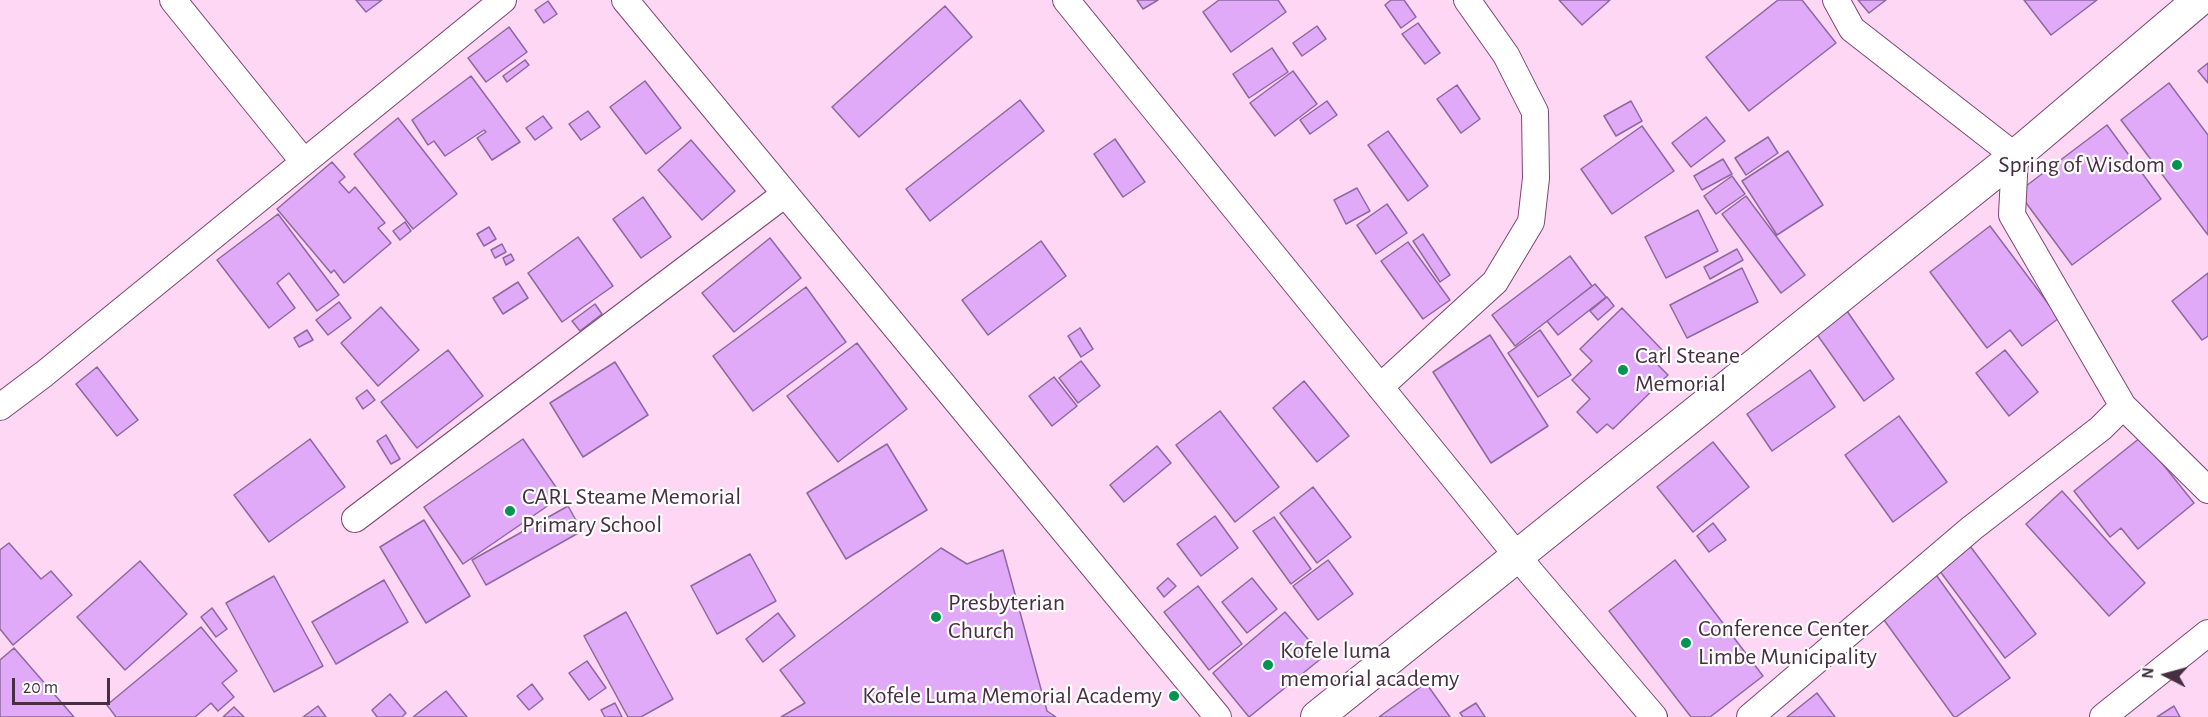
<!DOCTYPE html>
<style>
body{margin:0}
#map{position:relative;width:2208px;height:717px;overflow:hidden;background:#fed7f4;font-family:"Alegreya Sans",sans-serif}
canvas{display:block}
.north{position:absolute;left:2136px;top:645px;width:60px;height:60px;-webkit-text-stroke:4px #fff;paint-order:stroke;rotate:276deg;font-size:16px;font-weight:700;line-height:24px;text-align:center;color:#472f42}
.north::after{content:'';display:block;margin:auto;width:21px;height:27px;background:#472f42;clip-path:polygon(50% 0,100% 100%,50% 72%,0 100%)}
.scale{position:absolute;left:12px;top:678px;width:98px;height:27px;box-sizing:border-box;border:3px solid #472f42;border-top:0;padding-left:8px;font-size:18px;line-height:21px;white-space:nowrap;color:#472f42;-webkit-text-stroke:4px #fff;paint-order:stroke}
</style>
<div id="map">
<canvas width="2208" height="717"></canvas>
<div class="north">N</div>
<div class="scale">20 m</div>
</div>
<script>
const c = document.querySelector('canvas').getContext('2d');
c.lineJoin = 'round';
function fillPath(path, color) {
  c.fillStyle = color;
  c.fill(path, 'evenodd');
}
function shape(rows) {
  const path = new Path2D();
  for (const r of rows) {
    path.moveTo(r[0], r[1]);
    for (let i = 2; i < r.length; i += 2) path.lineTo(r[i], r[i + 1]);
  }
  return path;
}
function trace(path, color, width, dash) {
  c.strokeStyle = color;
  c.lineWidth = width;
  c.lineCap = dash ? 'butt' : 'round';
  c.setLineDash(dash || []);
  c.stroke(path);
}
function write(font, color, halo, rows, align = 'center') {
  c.font = font + ' "Alegreya Sans",sans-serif';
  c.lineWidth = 4.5;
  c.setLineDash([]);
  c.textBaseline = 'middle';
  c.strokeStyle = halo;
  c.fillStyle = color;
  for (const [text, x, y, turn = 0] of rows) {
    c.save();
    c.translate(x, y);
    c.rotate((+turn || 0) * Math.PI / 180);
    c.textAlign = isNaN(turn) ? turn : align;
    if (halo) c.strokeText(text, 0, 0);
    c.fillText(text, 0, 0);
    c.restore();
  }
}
const building = shape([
 [356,0,382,0,366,12,356,0],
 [1137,0,1158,0,1143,9,1137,0],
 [1219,0,1278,0,1286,12,1231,52,1203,12,1219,0],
 [1391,0,1404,0,1416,17,1401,28,1385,5,1391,0],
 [1559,0,1610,0,1582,25,1559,0],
 [1778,0,1802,0,1836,43,1749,111,1706,57,1778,0],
 [1858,0,1886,0,1869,13,1858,0],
 [2024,0,2097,0,2051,35,2024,0],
 [548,1,557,14,544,23,535,10,548,1],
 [945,6,972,37,859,137,832,107,945,6],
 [1418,23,1440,53,1425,64,1402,34,1418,23],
 [1317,26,1326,39,1302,56,1293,43,1317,26],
 [509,27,527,52,486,82,468,58,509,27],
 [1272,48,1288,72,1249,98,1233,74,1272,48],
 [525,60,529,65,507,82,503,76,525,60],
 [2208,63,2208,83,2198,71,2208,63],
 [1293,71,1317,104,1275,136,1250,103,1293,71],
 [471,76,520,142,492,160,477,138,486,132,484,130,445,156,434,141,428,145,412,120,471,76],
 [645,81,681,128,646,154,610,107,645,81],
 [2169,83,2208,135,2208,235,2121,120,2169,83],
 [1457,85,1480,119,1461,133,1437,99,1457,85],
 [1020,100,1044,131,930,221,906,189,1020,100],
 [1327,101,1337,115,1310,134,1300,120,1327,101],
 [1631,101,1642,121,1616,136,1604,116,1631,101],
 [588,111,600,127,581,140,569,124,588,111],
 [543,116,552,128,535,140,526,128,543,116],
 [1706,117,1725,141,1691,167,1672,143,1706,117],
 [398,118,457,194,413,229,354,154,398,118],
 [2107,125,2161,199,2072,265,2018,192,2107,125],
 [1642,126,1674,171,1612,214,1581,169,1642,126],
 [1388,131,1428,186,1408,201,1368,145,1388,131],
 [1768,137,1778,153,1746,175,1735,158,1768,137],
 [1115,139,1145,182,1123,197,1094,154,1115,139],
 [691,140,735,191,702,220,658,170,691,140],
 [1788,151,1823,205,1777,235,1742,181,1788,151],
 [1723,159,1732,174,1702,190,1694,176,1723,159],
 [332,162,345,177,339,182,349,193,355,187,385,223,378,228,391,243,344,283,334,270,331,273,277,209,332,162],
 [1732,176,1745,194,1716,214,1704,196,1732,176],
 [1357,188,1370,211,1346,224,1334,200,1357,188],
 [1746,196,1805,275,1781,293,1722,214,1746,196],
 [643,197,671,237,641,258,613,219,643,197],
 [1387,204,1407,233,1376,254,1357,225,1387,204],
 [1698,210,1718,251,1666,278,1645,237,1698,210],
 [278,214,339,295,317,311,289,273,277,283,295,308,269,328,217,260,278,214],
 [405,222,411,231,400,240,393,231,405,222],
 [1990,226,2059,318,2022,346,2010,330,1987,348,1930,272,1990,226],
 [489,227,496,239,484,246,477,234,489,227],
 [1423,234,1450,275,1440,282,1413,241,1423,234],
 [578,237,613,286,562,322,528,273,578,237],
 [770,238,801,278,734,332,702,293,770,238],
 [1041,241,1066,276,988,335,962,300,1041,241],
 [1408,242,1450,300,1423,319,1381,261,1408,242],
 [502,244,506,252,495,258,491,250,502,244],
 [1737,249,1743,260,1710,279,1704,267,1737,249],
 [511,254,514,260,506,265,503,258,511,254],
 [1570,256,1592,286,1515,346,1492,315,1570,256],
 [1742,268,1758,302,1687,338,1670,305,1742,268],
 [2208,273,2208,336,2202,340,2172,301,2208,273],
 [518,282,528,298,503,314,493,298,518,282],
 [1595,284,1606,297,1558,335,1547,321,1595,284],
 [806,287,846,342,753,411,713,356,806,287],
 [1607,297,1614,306,1598,320,1590,311,1607,297],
 [339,302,351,318,328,335,316,320,339,302],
 [595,304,602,314,580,331,572,321,595,304],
 [381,307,419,350,378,386,341,343,381,307],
 [1622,308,1666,354,1657,364,1668,375,1613,429,1607,424,1597,433,1577,412,1590,399,1572,380,1592,361,1580,349,1622,308],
 [1847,311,1894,379,1864,401,1816,333,1847,311],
 [1080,328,1093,349,1081,357,1068,336,1080,328],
 [307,330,313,340,299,347,294,338,307,330],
 [1540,330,1571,375,1538,397,1508,353,1540,330],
 [1490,335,1548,426,1491,463,1433,372,1490,335],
 [857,343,907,409,838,462,787,396,857,343],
 [448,350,483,396,417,448,381,402,448,350],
 [2005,350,2038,392,2009,416,1976,373,2005,350],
 [1081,361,1100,386,1078,403,1059,378,1081,361],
 [615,362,648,415,583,457,550,403,615,362],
 [97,367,138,420,117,436,76,384,97,367],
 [1810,370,1835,407,1772,451,1747,414,1810,370],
 [1054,377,1077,406,1052,426,1029,396,1054,377],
 [1304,381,1349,436,1317,462,1273,408,1304,381],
 [367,390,375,400,363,409,356,398,367,390],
 [1220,411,1279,487,1235,522,1176,445,1220,411],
 [1899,416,1947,482,1893,522,1845,455,1899,416],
 [386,435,400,459,391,464,377,441,386,435],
 [2141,437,2194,503,2138,549,2121,528,2110,537,2074,491,2141,437],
 [310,439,345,487,269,542,234,495,310,439],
 [523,439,562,496,463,564,424,507,523,439],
 [1713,442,1749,487,1693,532,1657,487,1713,442],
 [887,444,927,510,846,559,807,493,887,444],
 [1157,446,1171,463,1124,502,1110,485,1157,446],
 [1313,487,1351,537,1317,563,1280,513,1313,487],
 [2062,491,2145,583,2109,616,2026,524,2062,491],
 [568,506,582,531,486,585,472,560,568,506],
 [1215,516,1238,548,1201,576,1177,544,1215,516],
 [1274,517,1311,569,1291,584,1253,531,1274,517],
 [424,520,470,596,426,623,380,547,424,520],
 [1713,523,1726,540,1709,552,1697,536,1713,523],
 [1967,542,2036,634,2005,658,1936,566,1967,542],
 [9,543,41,579,51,571,72,595,13,645,0,629,0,550,9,543],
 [941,548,967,564,1003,550,1047,711,1056,717,781,717,805,703,780,670,941,548],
 [750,554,776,601,717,634,691,586,750,554],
 [1328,560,1353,594,1318,620,1293,586,1328,560],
 [1675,560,1763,676,1710,717,1691,717,1609,611,1675,560],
 [140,561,187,614,125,670,77,617,140,561],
 [1934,572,2010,678,1956,717,1954,717,1879,613,1934,572],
 [274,576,323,666,274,692,226,603,274,576],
 [1168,578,1176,586,1164,597,1157,588,1168,578],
 [1252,578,1277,609,1247,633,1222,602,1252,578],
 [384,580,408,622,336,664,312,622,384,580],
 [1198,586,1242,644,1209,670,1164,612,1198,586],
 [212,608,227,629,216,637,201,617,212,608],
 [626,612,673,699,641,717,628,717,584,636,626,612],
 [1285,612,1323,657,1249,717,1213,673,1285,612],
 [778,613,795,636,763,662,746,639,778,613],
 [201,627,237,671,222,683,234,697,218,711,211,703,195,717,116,717,107,705,201,627],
 [14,648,74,717,0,717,0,660,14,648],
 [587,661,606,688,589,700,569,673,587,661],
 [1426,683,1450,717,1379,717,1426,683],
 [532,684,543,699,529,710,517,696,532,684],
 [446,691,467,717,413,717,446,691],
 [1817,693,1835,717,1787,717,1817,693],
 [390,694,406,713,402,717,377,717,372,710,390,694],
 [615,703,622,717,605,717,601,710,615,703],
 [1476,703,1485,717,1463,717,1460,713,1476,703],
 [318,706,326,717,303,717,318,706],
 [2174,706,2180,717,2157,717,2174,706],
 [234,707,244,717,223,717,234,707]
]);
fillPath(building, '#e1aaf9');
trace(building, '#8e68a0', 1.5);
const minor = shape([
 [173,0,304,162],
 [625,0,1218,717],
 [1066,0,1532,574,1654,717],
 [1836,0,1852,29,2015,156,2012,215,2123,406,2208,490],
 [1380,387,1495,282,1531,222,1536,178,1535,112,1506,55,1467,0],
 [0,407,44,374,503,0],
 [355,519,785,194],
 [1750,717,1972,528,2101,428,2123,406],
 [2103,717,2208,633]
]);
const tertiary = shape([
 [1317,717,2015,156,2199,0]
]);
trace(minor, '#7c4671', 28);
trace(tertiary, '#7c4671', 34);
trace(minor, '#fff', 26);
trace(tertiary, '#fff', 32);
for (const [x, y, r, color] of [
 [2177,165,6,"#009354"],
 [1623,370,6,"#009354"],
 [510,511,6,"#009354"],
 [936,617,6,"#009354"],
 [1686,643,6,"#009354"],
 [1268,665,6,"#009354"],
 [1174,696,6,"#009354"]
]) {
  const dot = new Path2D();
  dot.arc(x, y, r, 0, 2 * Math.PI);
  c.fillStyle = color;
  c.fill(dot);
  trace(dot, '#fff', 2);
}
write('24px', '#472f42', '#fff', [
 ["Spring of Wisdom",2165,165,"right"],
 ["Carl Steane",1635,356],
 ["Memorial",1635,384],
 ["CARL Steame Memorial",522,497],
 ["Primary School",522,525],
 ["Presbyterian",948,603],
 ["Church",948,631],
 ["Conference Center",1698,629],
 ["Limbe Municipality",1698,657],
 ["Kofele luma",1280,651],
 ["memorial academy",1280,679],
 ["Kofele Luma Memorial Academy",1162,696,"right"]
], 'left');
</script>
